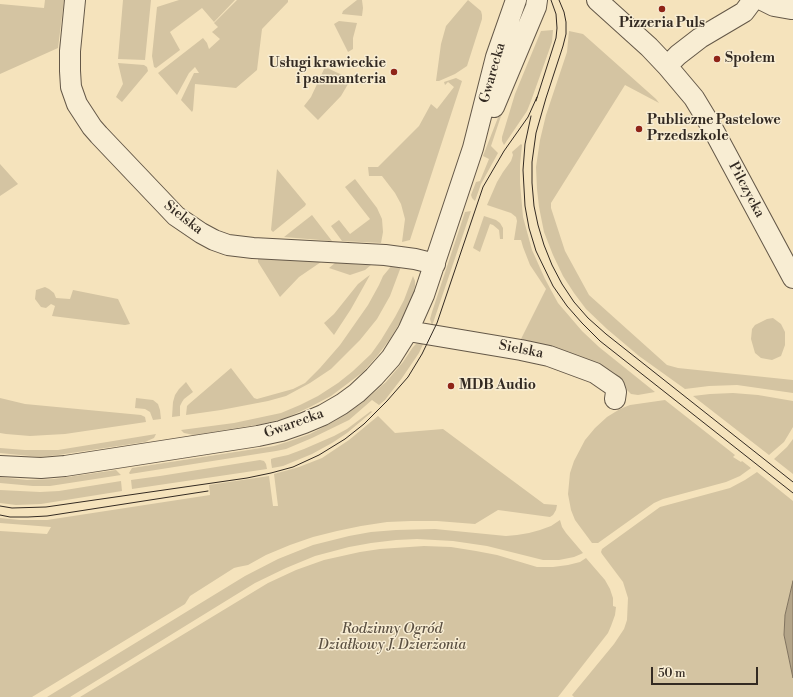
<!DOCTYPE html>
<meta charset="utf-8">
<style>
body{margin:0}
#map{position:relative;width:793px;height:697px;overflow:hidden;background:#f5e3bc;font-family:"Libre Bodoni",serif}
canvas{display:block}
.scale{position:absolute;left:651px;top:667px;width:107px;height:18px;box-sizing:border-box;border:2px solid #332a22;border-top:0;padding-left:5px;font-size:12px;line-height:14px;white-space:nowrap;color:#332a22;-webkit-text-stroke:3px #f8edd3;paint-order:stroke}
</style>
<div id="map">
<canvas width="793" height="697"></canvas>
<div class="scale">50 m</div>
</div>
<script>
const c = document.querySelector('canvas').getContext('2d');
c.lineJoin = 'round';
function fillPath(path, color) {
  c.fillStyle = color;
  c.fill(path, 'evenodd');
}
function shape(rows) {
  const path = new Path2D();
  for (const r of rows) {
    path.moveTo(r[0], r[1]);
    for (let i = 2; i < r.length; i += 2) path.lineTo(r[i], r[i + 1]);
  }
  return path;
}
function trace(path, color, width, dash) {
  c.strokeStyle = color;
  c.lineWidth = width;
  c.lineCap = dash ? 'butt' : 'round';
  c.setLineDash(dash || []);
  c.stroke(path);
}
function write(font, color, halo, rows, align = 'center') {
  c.font = font + ' "Libre Bodoni",serif';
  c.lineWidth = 3;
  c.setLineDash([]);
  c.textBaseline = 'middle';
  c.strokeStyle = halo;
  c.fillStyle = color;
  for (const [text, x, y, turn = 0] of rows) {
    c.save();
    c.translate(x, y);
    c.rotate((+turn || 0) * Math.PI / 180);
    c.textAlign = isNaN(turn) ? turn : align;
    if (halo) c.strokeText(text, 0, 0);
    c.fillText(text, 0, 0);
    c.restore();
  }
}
fillPath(shape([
 [45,0,64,0,58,48,0,74,0,4,44,8],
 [123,0,151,0,145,60,118,59],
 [179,0,235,0,214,22,202,8,170,32,180,50,156,68,154,67,152,56,157,7],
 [237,0,288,0,288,2,262,29,257,70,236,88,195,84,193,110,192,112,181,100,194,73,199,73,195,67,189,73,177,95,158,73,203,38,207,43,209,49,220,39,212,32,218,27,214,23],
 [357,0,362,0,363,8,362,16,342,14,343,11],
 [468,0,481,11,482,15,482,19,467,66,455,74,439,81,436,81,441,44,446,26],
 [339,21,357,23,353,38,353,49,348,52,334,24],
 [553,30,552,42,531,101,527,111,504,145,502,141,502,137,515,94,541,31],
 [569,31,583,34,656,99,659,103,625,85,551,203,551,208,565,251,589,295,667,365,678,368,793,380,793,393,737,385,709,386,685,389,639,356,607,329,586,309,574,293,563,276,553,255,544,232,539,207,537,189,536,167,540,140,546,115,567,52],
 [118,63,144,65,147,67,148,71,122,102,116,97,123,84],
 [325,67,351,79,341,96,318,120,304,106,311,97],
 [456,78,462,81,410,240,402,242,405,219,401,204,395,193,382,176,369,176,368,167,378,167,419,126,431,104,437,109,454,87,448,82,445,85,444,82],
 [510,89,491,146,498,153,481,184,475,201,472,198,471,195,476,182,480,181,489,159,483,156,506,97],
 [521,144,522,145,520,165,520,183,523,217,532,250,545,279,558,303,582,331,599,347,655,392,638,395,631,394,627,390,623,381,617,376,569,356,519,343,546,289,530,265,523,247,521,240,514,240,517,221,516,217,511,213,487,205,497,182,503,172,511,161,513,155,512,152],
 [0,164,18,184,0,196],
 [277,169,306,204,305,206,273,232,271,230],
 [355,179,377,208,382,219,383,232,381,243,342,241,331,226,339,220,350,234,370,219,345,187],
 [471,211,432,326,430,319,432,312,465,212],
 [312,215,332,241,284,237],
 [484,216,496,220,500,223,503,228,503,239,500,239,499,230,493,225,490,224,480,252,473,248],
 [258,258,321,262,299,277,280,297,258,262],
 [335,263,371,265,365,270,350,275,329,268],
 [402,264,390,296,377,319,360,340,331,369,310,383,286,396,268,401,221,410,186,415,187,406,189,404,231,368,254,398,257,399,293,389,305,383,320,368,340,345,368,305,379,285,383,276,388,270,392,265],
 [370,275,351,309,334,335,324,323,334,314,358,284,367,277],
 [413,276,415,281,415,286,413,295,401,321,390,339,378,355,363,372,331,396,310,407,286,418,262,424,194,435,184,433,181,430,234,423,281,413,300,405,318,396,338,383,353,371,371,354,381,340,395,317,404,300],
 [45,287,49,289,54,293,56,298,70,299,73,290,118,299,130,324,125,325,52,316,55,306,51,304,46,308,41,307,35,299,36,290],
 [773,318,781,324,785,332,785,345,781,356,772,360,761,358,755,353,751,339,752,329,755,325,767,319],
 [424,342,419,353,402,378,385,400,379,405,372,400,349,420,312,438,286,449,276,451,130,474,129,473,132,468,274,446,287,442,310,434,333,422,362,403,386,382,403,362,413,347,416,344],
 [186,382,193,392,184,399,182,402,180,406,180,416,172,417,173,402,175,395,179,389],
 [733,393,758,395,793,401,793,427,784,442,769,455,693,396,710,394],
 [0,398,25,404,141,415,145,417,146,422,65,434,47,435,30,436,6,434,0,433],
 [136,398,153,400,158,404,160,410,161,419,153,420,150,412,145,409,135,408],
 [665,400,735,455,733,457,741,462,742,461,751,468,740,476,726,482,663,499,654,503,598,543,592,543,575,520,571,510,568,494,570,473,574,461,585,440,595,428,607,417,620,409,630,405],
 [371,411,372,412,347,433,332,443,312,454,283,466,272,468,271,462,271,459,274,458,288,455,304,449,334,436,347,429],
 [378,416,395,433,443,429,544,504,557,505,556,510,553,515,550,517,498,510,475,524,437,521,411,521,387,522,361,526,337,531,313,537,290,545,266,555,248,565,238,567,234,568,190,596,185,604,32,697,0,697,0,531,47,534,51,527,0,523,0,518,20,520,47,520,210,495,209,485,269,476,273,506,278,506,274,474,299,467,322,458,349,440],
 [156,434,154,438,145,442,58,455,40,457,0,453,0,448,25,450,58,450],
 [793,439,793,474,774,459,787,447],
 [260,460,264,461,266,464,267,469,132,489,131,480,160,476],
 [116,470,121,475,50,486,33,486,0,483,0,477,27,480,54,479],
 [757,472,793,501,793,581,785,615,784,635,793,678,793,697,574,697,572,695,614,644,624,629,627,620,628,598,623,582,602,554,601,552,602,549,660,507,730,488,745,480],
 [121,481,122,491,41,504,16,505,0,503,0,490,40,492,59,491],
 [560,520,562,527,566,533,583,553,581,554,574,557,559,560,543,560,487,546,453,541,417,539,396,540,371,543,349,547,315,556,286,568,255,583,70,697,47,697,245,576,278,559,313,545,349,536,371,532,396,530,435,529,506,536,517,535,529,533,540,530,551,526],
 [424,546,451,547,476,551,497,555,537,567,553,567,568,565,580,562,586,558,605,580,610,589,613,598,613,606,616,607,615,615,611,626,608,633,558,697,80,697,268,583,296,570,324,560,360,552,380,549]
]), '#d4c4a2');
const water = shape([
 [793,581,793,678,784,635,785,615,793,581]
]);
fillPath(water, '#b3a488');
trace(water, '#80735f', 1);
const minor = shape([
 [75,0,70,51,70,71,71,87,77,104,92,127,99,135,176,216,201,233,214,240,228,245,253,248,385,255,415,259,435,264],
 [597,0,649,47,667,66,694,98,714,131,793,278],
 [762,0,774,6,791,9,793,9],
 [667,66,678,55,700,38,744,12,753,0],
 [494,107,536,7,537,0],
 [408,331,521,350,549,356,595,373,608,382,614,386,616,392,615,399],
 [0,466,41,468,65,466,258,436,281,431,304,423,323,415,342,404,357,393,374,377,391,358,408,331,424,295,473,148,496,57,516,0]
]);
trace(minor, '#645848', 22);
trace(minor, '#f8edd3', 20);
trace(shape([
 [559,0,564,12,566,22,566,34,563,46,546,98,536,133,532,162,532,183,534,206,538,225,544,245,552,265,562,284,574,302,588,318,606,334,793,482],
 [536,101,556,38,557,28,556,14,551,0],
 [531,116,525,144,523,170,525,206,529,228,536,251,553,286,567,306,582,323,600,341,793,493],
 [0,506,12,508,46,507,247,478,271,473,293,467,319,455,345,439,364,424,387,401,408,377,422,354,437,323,483,187,504,151,528,117,537,97],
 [0,515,10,517,28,517,47,516,208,491]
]), '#332a22', 1);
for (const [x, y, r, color] of [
 [662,9,4,"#8f2418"],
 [717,59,4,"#8f2418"],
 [394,72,4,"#8f2418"],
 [639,129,4,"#8f2418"],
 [451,386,4,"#8f2418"]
]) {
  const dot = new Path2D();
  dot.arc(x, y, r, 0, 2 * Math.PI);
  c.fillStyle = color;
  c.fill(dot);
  trace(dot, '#f8edd3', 1.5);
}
write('bold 14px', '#332a22', '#f8edd3', [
 ["Pizzeria Puls",662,24,"center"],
 ["Społem",725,59],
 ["Usługi krawieckie",386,64,"right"],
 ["i pasmanteria",386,80,"right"],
 ["Publiczne Pastelowe",647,121],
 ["Przedszkole",647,137],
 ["MDB Audio",459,386]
], 'left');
write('14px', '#332a22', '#f8edd3', [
 ["Gwarecka",493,73,-74],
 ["Pilczycka",746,190,62],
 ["Sielska",183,218,38],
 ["Sielska",521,350,11],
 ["Gwarecka",294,424,-20]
]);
write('italic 14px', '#5b5042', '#f8edd3', [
 ["Rodzinny Ogród",392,630],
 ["Działkowy J. Dzierżonia",392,646]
]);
</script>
